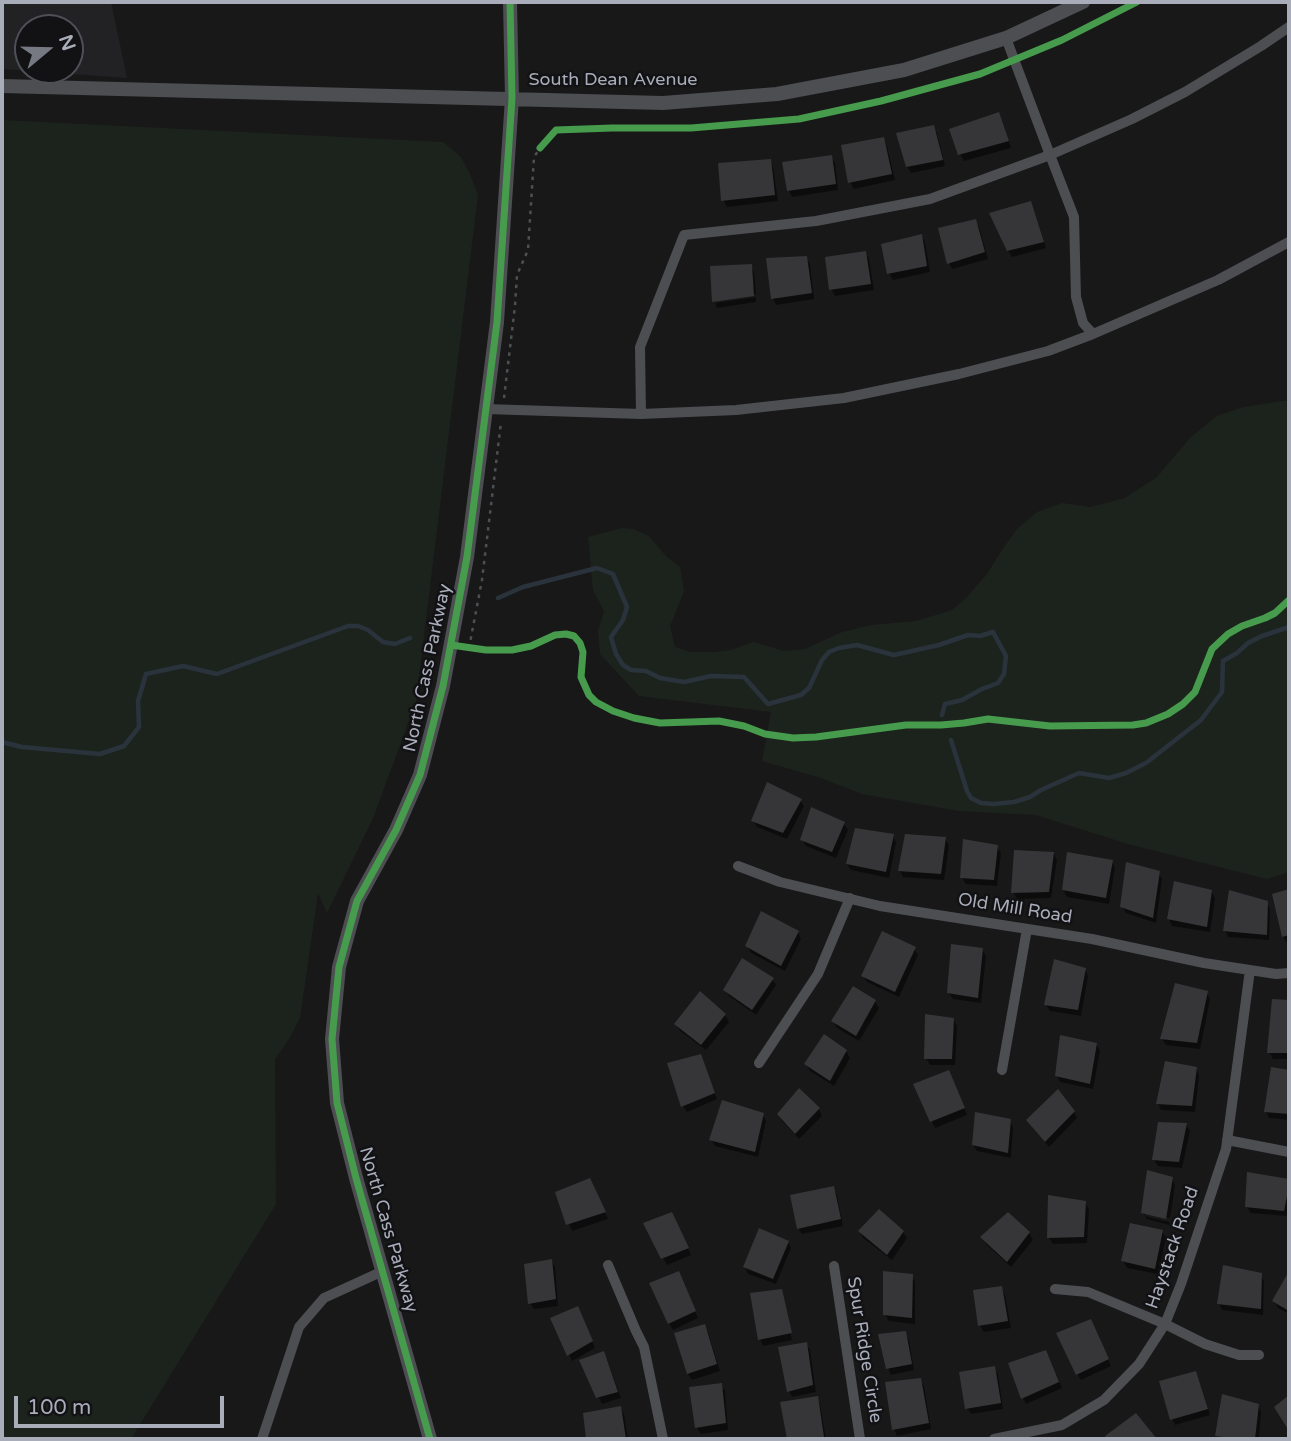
<!DOCTYPE html>
<style>
body{margin:0}
#map{position:relative;width:1291px;height:1441px;overflow:hidden;background:#181819;font-family:"Varela Round",sans-serif}
canvas{display:block}
.frame{position:absolute;inset:0;border:4px solid #a9adba;pointer-events:none}
.north{position:absolute;left:14px;top:14px;width:70px;height:70px;box-sizing:border-box;background:#121215;border:2px solid #4e5057;border-radius:50%;rotate:71deg;font-size:19px;font-weight:700;line-height:28px;text-align:center;color:#a9adba}
.north::after{content:'';display:block;margin:auto;width:24px;height:32px;background:#767982;clip-path:polygon(50% 0,100% 100%,50% 72%,0 100%)}
.scale{position:absolute;left:14px;top:1396px;width:210px;height:32px;box-sizing:border-box;border:4px solid #a9adba;border-top:0;padding-left:9px;font-size:21px;line-height:24px;white-space:nowrap;color:#a9adba;-webkit-text-stroke:5px #121215;paint-order:stroke}
</style>
<div id="map">
<canvas width="1291" height="1441"></canvas>
<div class="frame"></div>
<div class="north">N</div>
<div class="scale">100 m</div>
</div>
<script>
const c = document.querySelector('canvas').getContext('2d');
c.lineJoin = 'round';
function fillPath(path, color) {
  c.fillStyle = color;
  c.fill(path, 'evenodd');
}
function shape(rows) {
  const path = new Path2D();
  for (const r of rows) {
    path.moveTo(r[0], r[1]);
    for (let i = 2; i < r.length; i += 2) path.lineTo(r[i], r[i + 1]);
  }
  return path;
}
function trace(path, color, width, dash) {
  c.strokeStyle = color;
  c.lineWidth = width;
  c.lineCap = dash ? 'butt' : 'round';
  c.setLineDash(dash || []);
  c.stroke(path);
}
function write(font, color, halo, rows, align = 'center') {
  c.font = font + ' "Varela Round",sans-serif';
  c.lineWidth = 5;
  c.setLineDash([]);
  c.textBaseline = 'middle';
  c.strokeStyle = halo;
  c.fillStyle = color;
  for (const [text, x, y, turn = 0] of rows) {
    c.save();
    c.translate(x, y);
    c.rotate((+turn || 0) * Math.PI / 180);
    c.textAlign = isNaN(turn) ? turn : align;
    if (halo) c.strokeText(text, 0, 0);
    c.fillText(text, 0, 0);
    c.restore();
  }
}
fillPath(shape([
 [2,2,111,2,127,78,2,69],
 [28,28,70,28,70,70,28,70]
]), '#222225');
fillPath(shape([
 [2,120,443,142,461,157,470,174,478,195,416,701,374,816,327,913,318,893,300,1018,289,1039,275,1059,276,1204,131,1439,2,1439],
 [1282,401,1289,401,1289,872,1267,879,1128,844,1036,815,959,811,862,794,821,778,762,761,771,712,639,696,600,654,598,631,604,611,593,590,588,537,622,528,633,529,649,536,666,556,680,567,684,591,670,626,675,647,690,652,714,652,731,650,754,642,784,651,805,649,842,632,871,625,916,621,952,610,966,598,987,574,1002,550,1017,529,1037,512,1062,503,1090,507,1125,498,1157,477,1190,438,1217,416,1244,407]
]), '#1c231d');
fillPath(shape([
 [1002,120,1011,148,964,161,960,154],
 [933,127,937,133,945,166,911,173,907,167,898,135],
 [883,139,887,146,895,180,854,189,850,182],
 [831,157,835,163,838,190,792,197,789,191],
 [770,161,773,167,778,201,727,207,723,200],
 [1030,203,1034,210,1046,248,1012,257,1008,251],
 [976,221,979,227,988,259,952,269,949,263],
 [922,236,925,242,930,272,893,280,889,273],
 [865,252,869,259,874,290,835,296,831,289],
 [806,258,810,264,814,299,776,305,773,299],
 [751,266,754,272,756,294,714,300,714,302,712,268],
 [756,297,756,302,717,308,715,303],
 [800,800,804,806,787,839,757,827,753,821],
 [844,824,848,830,836,858,806,846,802,840],
 [892,836,896,842,889,878,851,870,847,864],
 [945,839,949,845,944,880,903,877,900,871],
 [997,847,1001,853,997,886,966,884,962,878],
 [1053,853,1057,860,1051,898,1017,899,1013,892],
 [1112,862,1115,868,1109,904,1067,897,1063,890],
 [1158,872,1162,879,1156,923,1126,913,1122,907],
 [1211,891,1215,898,1210,932,1172,926,1169,919],
 [1289,891,1289,942,1287,943,1283,937,1274,896],
 [1267,902,1270,909,1269,940,1228,937,1225,930],
 [798,932,801,939,785,971,751,953,747,946],
 [914,949,918,955,899,997,867,982,863,976],
 [982,949,986,956,981,1003,953,999,949,993],
 [1085,969,1088,976,1081,1016,1050,1011,1046,1005],
 [772,979,776,985,756,1015,729,996,725,990],
 [1207,993,1210,999,1200,1049,1166,1045,1162,1039],
 [1274,1000,1289,1001,1289,1059,1273,1059,1269,1052],
 [875,1002,879,1008,859,1041,837,1028,833,1021],
 [725,1015,729,1022,706,1050,680,1031,676,1025],
 [953,1019,957,1026,955,1065,930,1065,926,1058],
 [1096,1044,1100,1051,1093,1089,1060,1082,1057,1076],
 [846,1051,850,1058,834,1086,810,1071,806,1064],
 [700,1056,717,1099,687,1112,683,1106],
 [1196,1068,1199,1075,1195,1112,1161,1110,1158,1104],
 [1273,1069,1289,1072,1289,1120,1269,1118,1266,1111],
 [952,1078,967,1115,935,1128,915,1085],
 [819,1109,822,1116,799,1139,782,1121,779,1115],
 [1074,1112,1077,1118,1049,1147,1032,1127],
 [763,1115,766,1121,758,1157,715,1146,711,1139],
 [1010,1121,1013,1127,1011,1158,977,1151,973,1145],
 [1186,1125,1190,1131,1182,1168,1158,1166,1154,1160],
 [1249,1174,1289,1180,1289,1205,1287,1216,1251,1213,1247,1207],
 [1172,1179,1175,1185,1170,1218,1145,1212,1145,1216,1143,1213],
 [593,1186,608,1219,572,1231,557,1193],
 [834,1188,837,1195,843,1226,802,1234,798,1228],
 [1085,1203,1089,1209,1087,1243,1053,1244,1049,1238],
 [1008,1214,1029,1233,1033,1240,1011,1267,986,1244,983,1238],
 [1145,1216,1169,1222,1169,1225,1147,1219],
 [675,1220,691,1255,667,1265,645,1224],
 [1162,1231,1166,1238,1158,1274,1127,1268,1123,1261],
 [860,1232,903,1232,907,1238,892,1260,863,1238],
 [788,1242,791,1248,776,1284,748,1274,745,1267],
 [551,1261,555,1267,558,1306,534,1309,530,1303],
 [1260,1274,1264,1281,1263,1315,1222,1310,1219,1304],
 [1289,1274,1289,1314,1278,1308,1274,1301],
 [911,1275,915,1282,915,1324,889,1321,885,1315],
 [681,1279,698,1318,673,1330,669,1323],
 [1001,1288,1005,1295,1011,1328,984,1332,980,1326,975,1292],
 [781,1295,792,1340,763,1346,760,1339],
 [581,1314,595,1348,572,1361,552,1319],
 [704,1326,708,1332,720,1371,692,1380,688,1374,677,1334],
 [1094,1327,1111,1366,1081,1380,1077,1374],
 [905,1333,909,1340,914,1370,891,1375,888,1368],
 [806,1344,810,1350,816,1392,792,1397,789,1391],
 [607,1359,621,1398,602,1404,581,1361],
 [1049,1359,1062,1388,1026,1404,1023,1398],
 [994,1368,998,1374,1003,1409,971,1414,967,1408],
 [1196,1373,1199,1380,1210,1415,1175,1425,1172,1419],
 [920,1380,924,1386,931,1429,897,1436,894,1429],
 [721,1385,725,1391,728,1430,701,1434,697,1428,691,1388],
 [817,1398,820,1404,826,1439,788,1439,782,1403],
 [1258,1405,1261,1412,1259,1439,1219,1439,1217,1435],
 [620,1408,624,1414,628,1439,588,1439,585,1415]
]), '#0007');
trace(shape([
 [498,598,523,587,597,568,613,574,627,607,623,620,611,637,616,654,623,665,631,670,646,671,660,678,684,682,711,676,744,677,768,704,801,695,809,688,822,660,829,652,839,648,857,645,894,655,939,645,968,635,980,636,993,632,1006,656,1004,674,998,683,982,689,962,700,945,704,942,715],
 [951,740,967,791,971,798,981,803,994,804,1014,802,1030,797,1041,790,1079,773,1109,778,1126,773,1146,763,1201,720,1222,692,1223,661,1237,653,1248,643,1262,636,1289,627],
 [2,742,22,747,100,754,124,746,139,727,138,701,146,674,183,666,217,674,348,626,358,626,368,630,383,642,395,644,410,638]
]), '#2a333c', 4.5);
fillPath(shape([
 [999,112,1009,141,958,155,949,129],
 [934,125,943,160,906,167,896,133],
 [884,137,892,174,848,183,841,145],
 [832,155,836,184,787,191,782,162],
 [771,159,775,195,721,201,718,163],
 [1031,201,1044,242,1007,251,989,213],
 [976,219,985,252,947,264,938,228],
 [922,234,927,266,887,274,881,244],
 [866,251,871,284,829,290,825,257],
 [807,256,812,293,771,299,766,258],
 [752,264,754,296,712,302,710,266],
 [767,782,802,799,783,833,751,821],
 [811,807,845,822,832,852,800,840],
 [855,828,894,834,886,872,846,864],
 [905,834,946,837,941,874,898,871],
 [963,839,998,845,994,880,960,878],
 [1014,850,1054,852,1049,892,1011,893],
 [1067,852,1113,860,1106,898,1062,890],
 [1126,862,1160,871,1153,918,1120,907],
 [1174,881,1212,890,1207,927,1167,919],
 [1289,889,1289,935,1282,937,1272,894],
 [1229,890,1268,901,1267,935,1223,931],
 [761,911,799,931,781,966,745,946],
 [882,931,916,947,895,992,861,976],
 [951,944,983,948,978,998,947,993],
 [742,958,774,978,752,1010,723,990],
 [1054,959,1086,968,1078,1010,1044,1005],
 [1175,983,1208,991,1197,1043,1160,1039],
 [853,986,876,1000,856,1036,831,1021],
 [700,991,726,1014,701,1045,674,1024],
 [1272,999,1289,1000,1289,1053,1267,1053],
 [925,1014,954,1018,952,1059,924,1059],
 [824,1034,847,1050,830,1081,804,1064],
 [1060,1035,1097,1043,1090,1084,1055,1076],
 [701,1054,715,1093,681,1107,667,1063],
 [1165,1061,1197,1067,1192,1106,1156,1104],
 [1271,1067,1289,1070,1289,1114,1264,1112],
 [949,1070,965,1108,930,1122,913,1084],
 [799,1088,820,1108,795,1134,777,1114],
 [1058,1089,1075,1111,1045,1142,1026,1120],
 [722,1100,764,1113,755,1152,709,1140],
 [975,1112,1011,1119,1008,1153,972,1145],
 [1158,1122,1187,1123,1179,1162,1152,1160],
 [1147,1170,1173,1177,1166,1219,1141,1213],
 [1247,1172,1289,1179,1289,1186,1284,1211,1245,1207],
 [590,1178,606,1212,566,1225,555,1192],
 [834,1186,841,1219,797,1229,790,1195],
 [1048,1195,1086,1201,1084,1237,1047,1238],
 [879,1209,904,1231,887,1255,858,1231],
 [672,1212,689,1248,661,1259,643,1223],
 [1008,1212,1030,1232,1007,1262,980,1237],
 [1130,1223,1163,1230,1155,1269,1121,1261],
 [759,1228,789,1241,773,1279,743,1267],
 [552,1259,556,1299,528,1304,524,1264],
 [1223,1265,1262,1273,1261,1309,1217,1304],
 [679,1271,696,1311,668,1324,649,1283],
 [883,1271,913,1274,912,1318,883,1315],
 [1289,1271,1289,1311,1272,1301],
 [1002,1286,1008,1321,978,1326,973,1290],
 [782,1289,792,1333,758,1340,750,1293],
 [578,1306,593,1341,567,1356,550,1318],
 [1091,1319,1109,1359,1076,1375,1056,1333],
 [705,1324,717,1364,687,1374,674,1333],
 [906,1331,912,1364,886,1369,878,1334],
 [807,1342,813,1385,787,1392,778,1347],
 [1046,1350,1059,1382,1021,1399,1008,1363],
 [604,1351,618,1392,596,1398,579,1360],
 [995,1366,1001,1403,965,1409,959,1372],
 [1196,1371,1208,1409,1170,1420,1159,1381],
 [921,1378,929,1423,892,1430,885,1382],
 [722,1383,726,1423,695,1428,689,1387],
 [1222,1394,1259,1404,1255,1439,1237,1439,1215,1436],
 [1289,1395,1289,1431,1274,1407],
 [818,1396,824,1437,810,1439,787,1439,780,1402],
 [621,1406,626,1439,586,1439,583,1413],
 [1136,1413,1157,1439,1107,1439,1105,1436]
]), '#363638');
trace(shape([
 [504,398,515,306,517,275,528,250,534,157,540,148],
 [469,648,482,580,501,422]
]), '#4e4f53', 2.5, [3.5, 5]);
trace(shape([
 [1006,38,1050,155,1132,119,1185,92,1261,46,1289,27],
 [486,409,641,414,736,410,844,398,959,374,1048,351,1093,334],
 [641,414,640,347,684,235,816,221,930,199,1050,155,1074,217,1076,297,1083,323,1093,334,1218,280,1289,242],
 [738,866,780,882,880,906,1092,939,1204,963,1276,974,1289,973],
 [759,1063,818,974,850,898],
 [1002,1070,1027,929],
 [1227,1140,1289,1152],
 [608,1265,636,1331,644,1347,663,1439],
 [834,1266,860,1439],
 [1055,1289,1088,1292,1165,1324,1205,1344,1239,1355,1259,1355],
 [262,1439,299,1327,324,1298,383,1271],
 [994,1439,1062,1425,1104,1400,1139,1364,1165,1324,1181,1284,1226,1149,1250,970]
]), '#4c4e52', 10);
trace(shape([
 [2,86,663,103,777,94,904,70,1006,38,1083,2],
 [430,1439,356,1178,337,1103,332,1039,339,967,357,901,396,830,420,775,443,686,467,557,497,322,512,98,510,2]
]), '#4c4e52', 14);
trace(shape([
 [540,148,556,130,612,128,691,128,799,119,881,101,980,74,1062,40,1137,2],
 [451,645,486,650,512,650,531,646,555,635,566,634,574,636,580,643,583,652,581,677,589,695,596,702,613,711,634,718,660,723,719,721,744,726,765,734,793,738,816,737,906,725,941,725,964,723,988,719,1050,726,1133,725,1146,723,1168,714,1183,704,1195,692,1212,649,1228,634,1242,626,1265,618,1275,613,1289,600],
 [430,1439,356,1178,337,1103,332,1039,339,967,357,901,396,830,420,775,443,686,467,557,497,322,512,98,510,2]
]), '#469c4c', 7);
write('18px', '#a9adba', '#121215', [
 ["South Dean Avenue",613,80],
 ["North Cass Parkway",428,668,-78],
 ["Old Mill Road",1015,909,9],
 ["North Cass Parkway",388,1230,74],
 ["Haystack Road",1173,1248,-71],
 ["Spur Ridge Circle",864,1350,81]
]);
</script>
